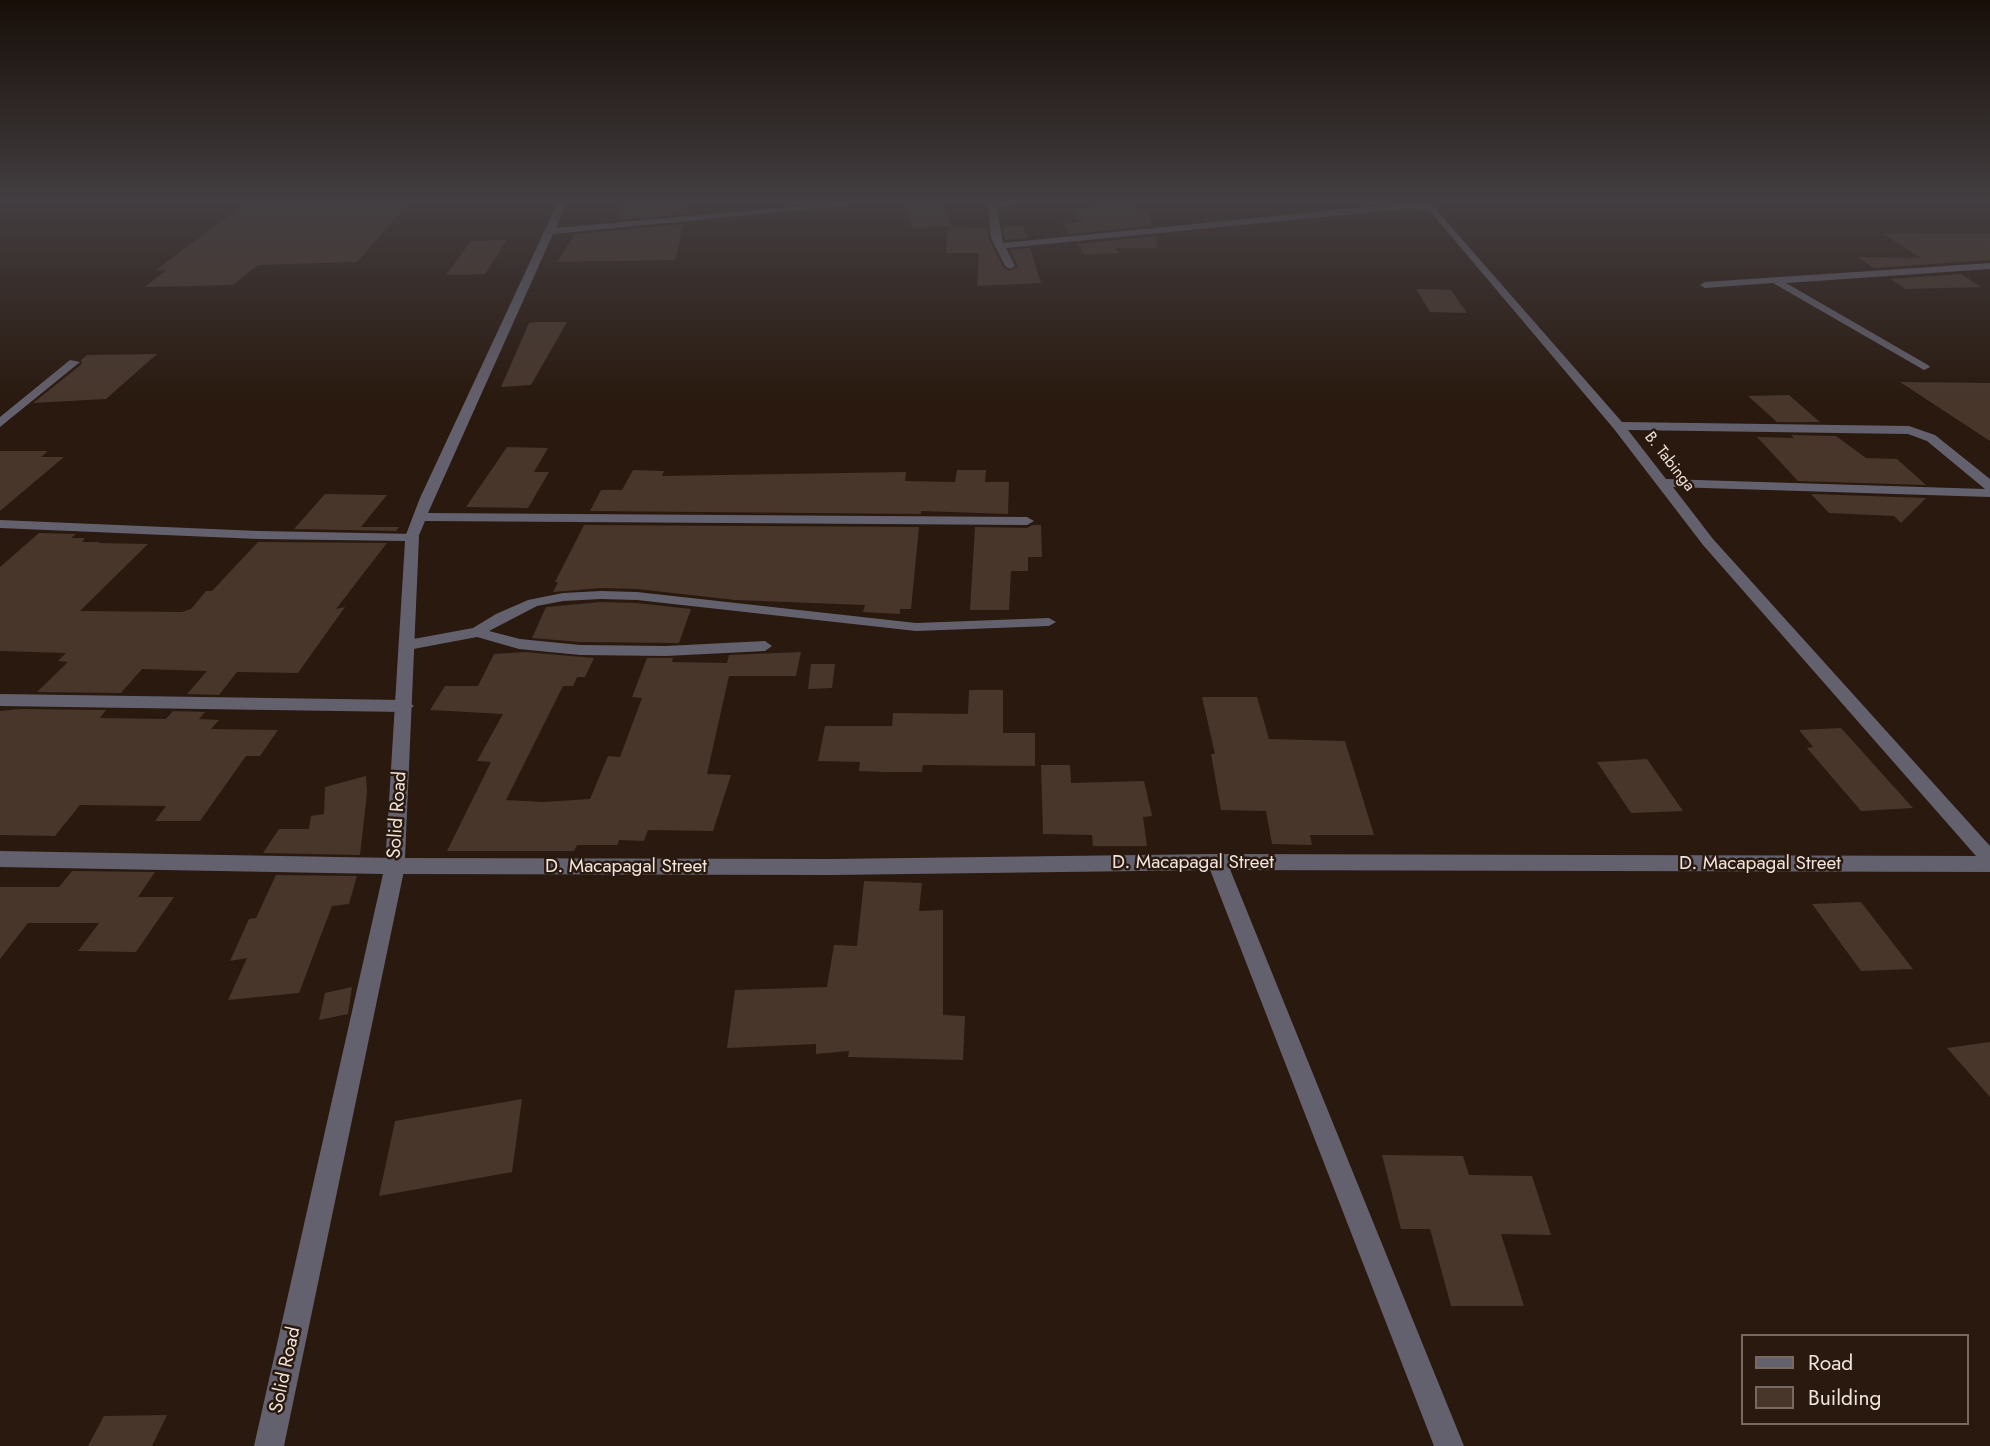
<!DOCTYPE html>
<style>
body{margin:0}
#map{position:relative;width:1990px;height:1446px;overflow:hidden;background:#29190e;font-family:Jost,sans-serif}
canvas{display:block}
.legend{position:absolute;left:1741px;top:1334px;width:228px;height:91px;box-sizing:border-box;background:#29190e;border:2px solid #796a61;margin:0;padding:9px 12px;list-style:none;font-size:21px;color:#f0e4dd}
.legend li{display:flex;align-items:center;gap:14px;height:35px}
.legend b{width:35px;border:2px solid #796a61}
</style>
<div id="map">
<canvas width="1990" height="1446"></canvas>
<ul class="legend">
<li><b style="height:9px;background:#64616e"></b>Road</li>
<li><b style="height:19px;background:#48362b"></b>Building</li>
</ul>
</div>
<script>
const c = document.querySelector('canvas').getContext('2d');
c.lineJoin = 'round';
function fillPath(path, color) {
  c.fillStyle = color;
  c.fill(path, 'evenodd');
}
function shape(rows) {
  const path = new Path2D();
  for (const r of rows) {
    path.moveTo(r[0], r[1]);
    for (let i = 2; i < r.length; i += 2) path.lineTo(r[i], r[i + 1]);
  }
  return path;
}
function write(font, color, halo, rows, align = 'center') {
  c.font = font + ' Jost,sans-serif';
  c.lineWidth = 5;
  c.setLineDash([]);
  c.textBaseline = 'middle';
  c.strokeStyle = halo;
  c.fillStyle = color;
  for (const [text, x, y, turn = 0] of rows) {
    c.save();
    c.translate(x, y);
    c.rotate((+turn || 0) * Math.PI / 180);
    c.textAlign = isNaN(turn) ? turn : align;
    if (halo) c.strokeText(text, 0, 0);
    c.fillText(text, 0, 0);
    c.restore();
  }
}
fillPath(shape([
 [623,202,690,202,687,214,619,220],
 [906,202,942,202,951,226,912,228],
 [409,203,357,262,258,265,233,285,145,287,166,270,156,270,241,206],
 [1134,204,1141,211,1148,211,1152,226,1070,234,1063,224,1083,222,1070,209],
 [684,224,675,260,557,262,575,234],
 [1023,226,1027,238,1005,240,1003,227],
 [948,227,988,228,989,239,1003,267,1009,271,1018,267,1010,250,1030,248,1041,283,977,286,979,253,946,253],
 [1882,233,1990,234,1990,260,1874,268,1857,257,1921,258],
 [1155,236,1158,248,1115,248,1119,253,1085,255,1077,244],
 [507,240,485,274,446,275,471,241],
 [1961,274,1981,287,1906,289,1890,279],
 [1416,289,1451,290,1467,313,1430,312],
 [537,322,567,322,531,385,501,387,529,323],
 [157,354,106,399,33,403,82,364,81,360,87,355],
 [1900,382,1990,383,1990,441],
 [1789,395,1820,422,1777,422,1748,396],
 [1791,435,1836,436,1866,458,1897,459,1926,485,1798,481,1757,437,1794,438],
 [507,447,548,448,534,472,549,472,528,508,466,507],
 [0,451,48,451,41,457,64,457,0,511],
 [633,470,664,471,662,476,906,472,905,481,955,482,957,470,986,470,985,482,1009,482,1008,514,921,511,921,514,590,511,601,490,622,490],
 [325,494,387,495,361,527,399,527,396,531,294,529],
 [1811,494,1926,498,1901,523,1894,516,1829,513],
 [584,525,919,527,911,609,900,609,900,614,863,612,865,605,735,600,637,589,601,588,553,592,558,582,555,582],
 [1033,525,1041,525,1042,557,1028,557,1028,571,1011,571,1009,610,970,610,975,527,1027,528],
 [39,533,76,534,71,538,85,538,82,542,100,542,98,543,148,544,80,611,182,612,191,609,206,591,212,591,258,542,387,543,336,609,345,607,298,673,237,672,219,695,187,694,207,671,142,669,121,693,37,692,68,662,58,661,66,653,0,651,0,567],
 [601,602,637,603,691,609,679,643,580,642,532,638,546,607],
 [525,652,594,658,585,677,577,677,573,686,563,686,506,800,543,802,590,799,608,756,620,757,642,698,632,697,647,658,673,658,672,662,727,663,729,655,801,652,796,676,729,676,707,774,731,775,713,831,648,830,644,841,619,840,617,845,577,845,574,851,447,851,491,762,477,761,503,714,430,710,445,686,478,686,494,654],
 [811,664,835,664,832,688,808,689],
 [969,690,1003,690,1003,733,1035,733,1035,766,923,765,922,772,886,772,859,771,860,762,818,761,825,726,892,726,893,713,968,714],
 [1202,697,1257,697,1269,739,1345,741,1374,835,1310,835,1312,845,1272,844,1266,811,1221,810,1211,754,1215,754],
 [20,709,106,710,100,718,166,719,173,711,205,712,199,719,219,720,211,729,278,730,260,756,246,756,200,821,155,821,166,806,80,805,55,836,0,835,0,711],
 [1841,728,1913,808,1861,811,1807,748,1813,747,1799,730],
 [1647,759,1683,811,1631,813,1597,762],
 [1041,765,1070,765,1071,783,1144,781,1152,816,1143,817,1147,846,1093,846,1092,835,1043,834],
 [366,776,367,793,360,855,263,853,279,829,309,829,311,816,324,814,325,787],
 [72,871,155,872,138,897,174,897,136,952,78,951,99,923,28,923,0,959,0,887,59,887],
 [276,875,357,876,349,904,332,906,299,993,228,1000,247,958,230,961,249,919,256,918],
 [864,881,922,883,919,911,943,910,943,1015,965,1016,963,1060,848,1057,849,1051,816,1054,816,1044,727,1048,735,990,827,987,834,945,857,946],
 [1861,902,1913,969,1861,971,1812,904],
 [352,987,348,1014,319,1020,325,993],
 [1990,1042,1990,1097,1947,1048],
 [522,1099,512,1172,379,1196,395,1121],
 [1382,1155,1463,1156,1469,1175,1532,1176,1551,1235,1501,1234,1524,1306,1451,1306,1430,1229,1401,1229],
 [167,1415,152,1446,88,1446,104,1416]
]), '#48362b');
fillPath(shape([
 [601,591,637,592,916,623,1049,618,1056,622,1049,626,916,631,637,600,601,599,563,601,537,606,489,631,520,639,580,645,666,646,765,641,772,646,765,651,666,656,580,655,519,649,477,637,408,650,401,645,408,640,473,628,496,614,528,600,563,593,601,591]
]), '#64616e');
fillPath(shape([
 [558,202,567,202,556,228,844,202,882,202,553,234,428,513,1027,517,1034,521,1027,525,425,521,417,540,407,540,405,537,420,498,558,202],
 [988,202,1028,202,997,208,1003,243,1405,203,1432,205,1622,422,1909,426,1935,435,1990,479,1990,497,1673,487,1713,539,1990,846,1990,867,1983,864,1703,545,1614,429,1429,210,1405,209,1006,248,1015,266,1010,269,1005,266,991,238,988,202],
 [1628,430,1908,434,1927,441,1985,489,1666,479,1628,430],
 [1990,263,1990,269,1786,283,1928,365,1930,367,1924,370,1773,283,1705,288,1700,285,1705,282,1990,263],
 [70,360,80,362,0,427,0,417,70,360],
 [0,694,405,700,414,706,405,712,0,706,0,694],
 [0,851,395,858,402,861,405,866,284,1446,254,1446,383,874,0,867,0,851],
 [1217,854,1224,857,1227,862,1464,1446,1434,1446,1207,862,1210,857,1217,854]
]), '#64616e');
fillPath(shape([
 [0,520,259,531,417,534,419,537,405,858,831,859,1217,854,1990,856,1990,872,1217,870,831,875,395,874,388,871,385,866,405,541,259,539,0,528,0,520]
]), '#64616e');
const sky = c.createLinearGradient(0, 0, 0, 405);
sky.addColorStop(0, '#170e08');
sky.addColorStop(0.5, '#433e41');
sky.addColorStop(1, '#433e4100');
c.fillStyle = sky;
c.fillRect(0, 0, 1990, 405);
write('16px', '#f0e4dd', '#29190e', [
 ["B. Tabinga",1669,462,52]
]);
write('19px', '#f0e4dd', '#29190e', [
 ["Solid Road",398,815,-86],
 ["D. Macapagal Street",1193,863],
 ["D. Macapagal Street",1760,864],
 ["D. Macapagal Street",626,867],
 ["Solid Road",286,1370,-78]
]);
</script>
